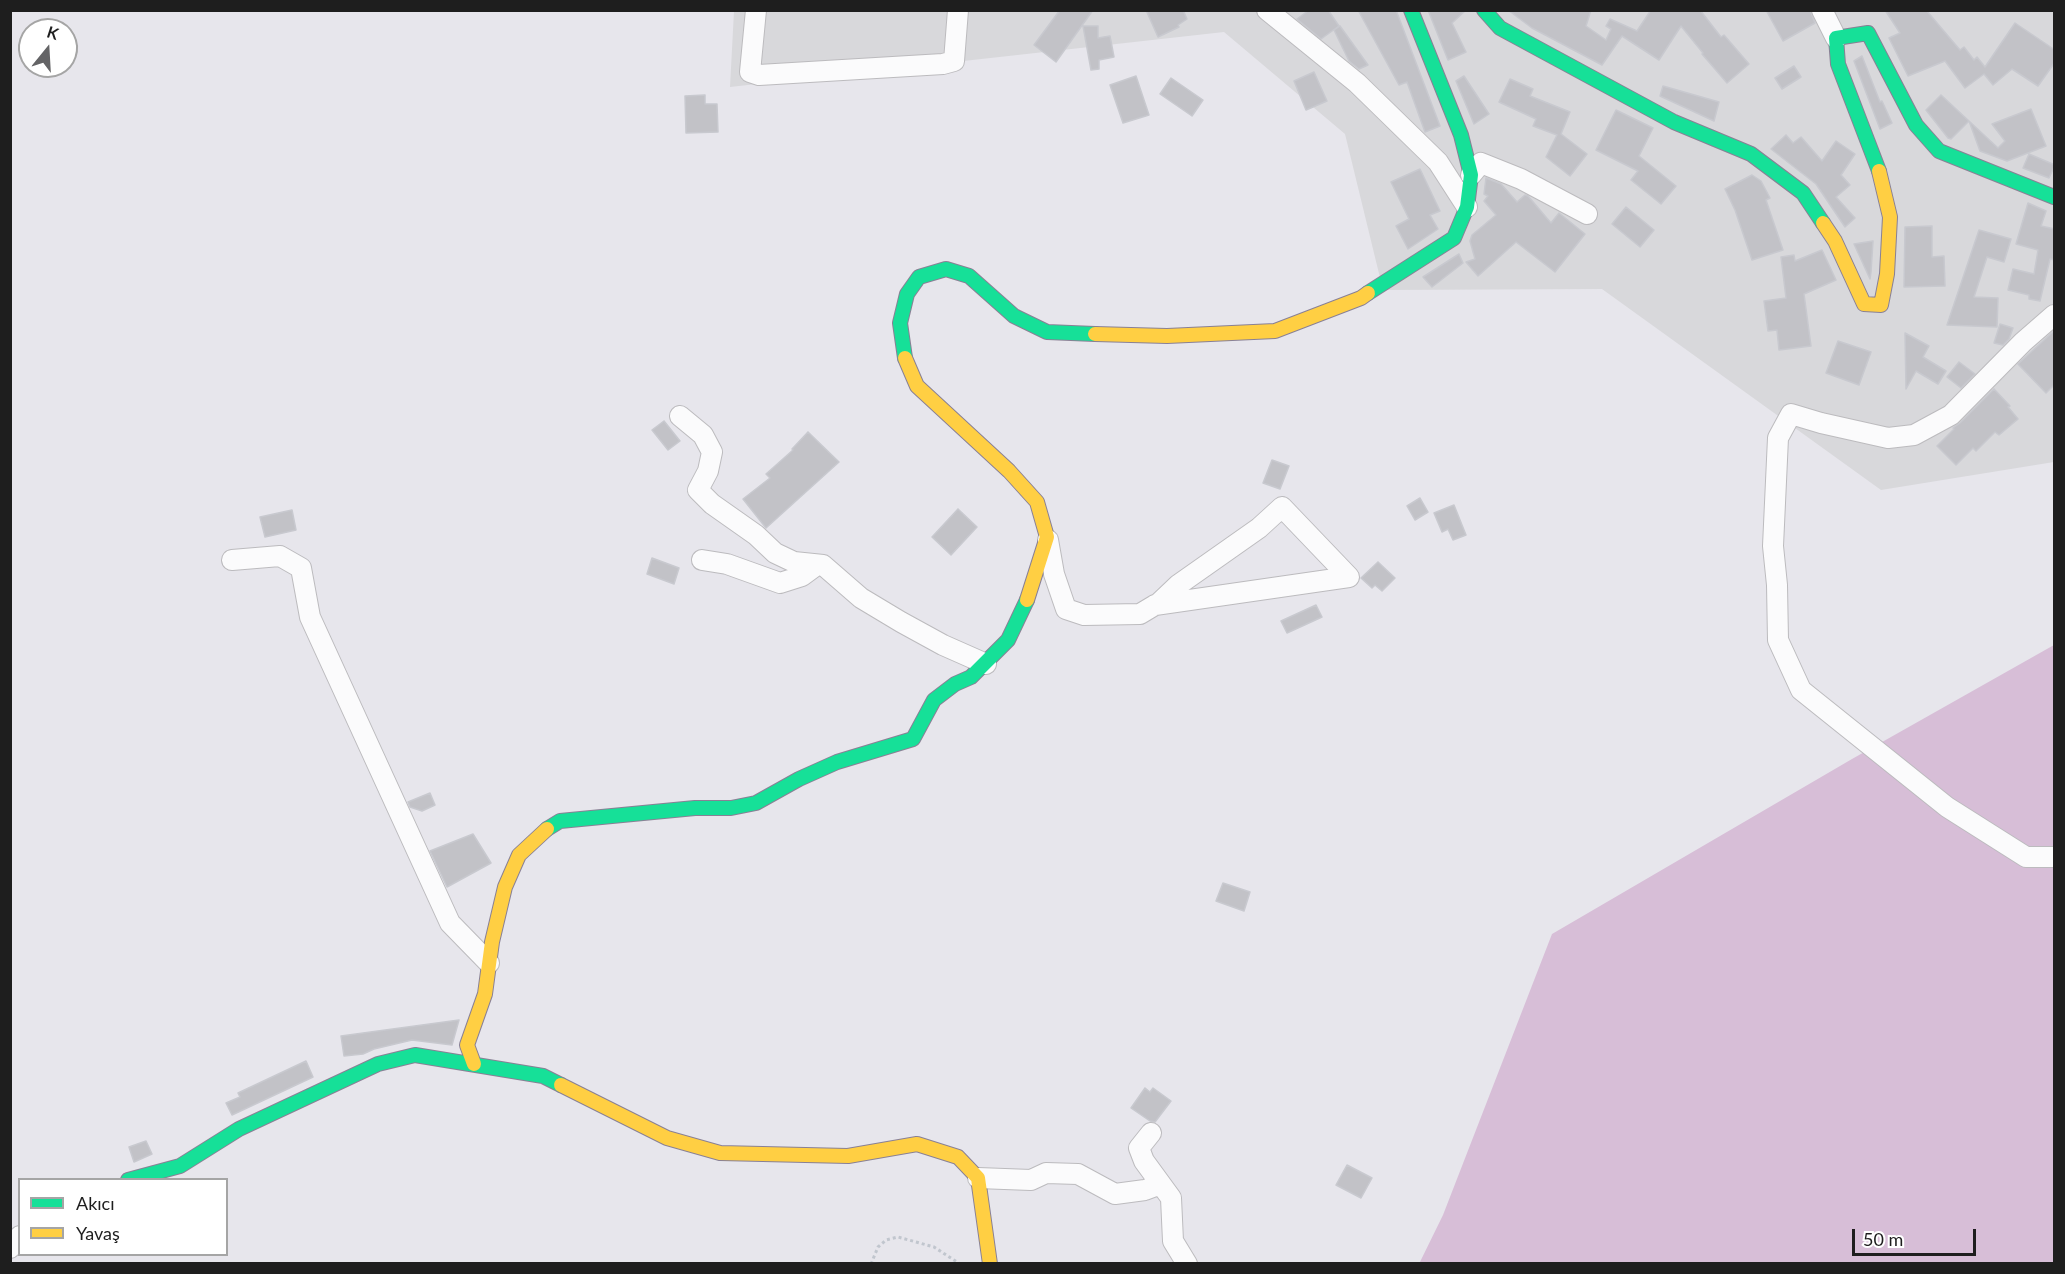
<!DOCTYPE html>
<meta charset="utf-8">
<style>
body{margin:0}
#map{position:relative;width:2065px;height:1274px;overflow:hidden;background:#e7e6ec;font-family:Lato,sans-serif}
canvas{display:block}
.frame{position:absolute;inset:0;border:12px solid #1e1e1e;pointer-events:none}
.legend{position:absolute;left:18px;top:1178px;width:210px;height:78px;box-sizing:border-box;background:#fff;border:2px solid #a5a5a5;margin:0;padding:8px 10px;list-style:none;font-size:18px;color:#1e1e1e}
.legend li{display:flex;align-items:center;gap:12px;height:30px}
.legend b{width:30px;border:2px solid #a5a5a5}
.north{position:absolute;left:18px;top:18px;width:60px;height:60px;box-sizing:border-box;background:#fff;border:2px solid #a5a5a5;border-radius:50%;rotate:18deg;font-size:16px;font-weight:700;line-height:24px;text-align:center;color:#1e1e1e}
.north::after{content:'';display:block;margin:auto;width:21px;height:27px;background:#646466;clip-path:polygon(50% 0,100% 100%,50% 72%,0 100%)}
.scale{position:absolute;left:1852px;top:1229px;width:124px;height:27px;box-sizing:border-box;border:3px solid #1e1e1e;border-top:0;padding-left:8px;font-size:18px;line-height:21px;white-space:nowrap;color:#1e1e1e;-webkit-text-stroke:4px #fff;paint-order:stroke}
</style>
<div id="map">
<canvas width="2065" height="1274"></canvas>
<div class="frame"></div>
<ul class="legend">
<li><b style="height:8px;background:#16e098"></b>Akıcı</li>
<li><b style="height:8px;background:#ffcf43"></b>Yavaş</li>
</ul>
<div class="north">K</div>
<div class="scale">50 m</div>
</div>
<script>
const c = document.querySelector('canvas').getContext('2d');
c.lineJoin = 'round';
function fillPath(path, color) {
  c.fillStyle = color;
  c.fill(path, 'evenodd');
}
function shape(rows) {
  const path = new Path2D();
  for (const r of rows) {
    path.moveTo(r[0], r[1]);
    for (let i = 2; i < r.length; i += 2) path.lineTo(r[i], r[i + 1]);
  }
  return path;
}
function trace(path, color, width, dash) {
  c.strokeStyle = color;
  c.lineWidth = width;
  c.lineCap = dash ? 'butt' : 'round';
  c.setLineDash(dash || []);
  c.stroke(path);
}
fillPath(shape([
 [734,11,2054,11,2054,462,1881,490,1602,289,1383,290,1345,134,1224,32,730,87]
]), '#d8d8db');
fillPath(shape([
 [2054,645,2054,1263,1419,1264,1443,1215,1552,934,1852,759]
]), '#d7bed7');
const building = shape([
 [1060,10,1093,10,1056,62,1034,45,1060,10],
 [1146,10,1183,10,1187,19,1178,25,1179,27,1158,37,1146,10],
 [1309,10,1328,10,1339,26,1321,39,1297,19,1309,10],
 [1358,10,1396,10,1440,126,1425,132,1407,82,1399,85,1358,10],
 [1428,10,1466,10,1452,23,1466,52,1448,60,1428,10],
 [1508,10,1591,10,1586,26,1606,40,1611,29,1606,26,1610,19,1637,31,1651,10,1700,10,1721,37,1724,35,1749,64,1727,83,1702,54,1703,53,1681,26,1659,60,1622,36,1602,65,1532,28,1508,10],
 [1766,10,1810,10,1815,23,1783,41,1766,10],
 [1885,10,1926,10,1960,50,1964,47,1974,60,1977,57,1985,67,2015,23,2055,50,2055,62,2038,86,2012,69,1993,85,1984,74,1965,88,1945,61,1908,76,1889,38,1900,33,1885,10],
 [1083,26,1098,26,1098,38,1110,36,1114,57,1099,60,1099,69,1091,70,1083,26],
 [1340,26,1368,65,1359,69,1349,61,1334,30,1340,26],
 [1862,56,1880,102,1882,101,1892,123,1880,129,1854,61,1862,56],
 [1794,66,1801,77,1782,89,1775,78,1794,66],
 [1314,72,1327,101,1306,110,1294,81,1314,72],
 [1136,76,1149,115,1123,123,1110,85,1136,76],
 [1464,76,1489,114,1474,124,1456,81,1464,76],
 [1171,78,1203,100,1192,116,1160,94,1171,78],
 [1510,79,1533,89,1530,96,1570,112,1561,134,1587,154,1570,176,1546,157,1557,135,1533,126,1536,119,1499,102,1510,79],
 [1663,86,1719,102,1714,121,1660,96,1663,86],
 [705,95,705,104,717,104,718,132,686,133,685,96,705,95],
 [1941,95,1998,148,2005,141,1992,124,2031,109,2046,146,2007,161,1980,151,1969,121,1951,139,1948,138,1926,110,1941,95],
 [1616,110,1653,128,1639,156,1676,186,1661,204,1631,180,1638,171,1596,150,1616,110],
 [1786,135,1793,143,1801,137,1822,161,1836,141,1855,154,1841,175,1850,185,1836,197,1855,218,1845,227,1816,184,1771,149,1786,135],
 [2029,154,2055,165,2049,178,2023,168,2029,154],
 [1420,169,1440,211,1430,215,1438,229,1408,249,1396,226,1409,219,1391,182,1420,169],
 [1752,175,1761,181,1770,198,1766,200,1783,250,1752,260,1735,210,1725,189,1752,175],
 [1486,178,1501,184,1517,202,1525,195,1528,196,1551,223,1559,213,1585,234,1555,272,1516,242,1478,276,1466,262,1475,259,1470,241,1472,235,1496,215,1484,201,1488,196,1484,194,1486,178],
 [2028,203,2046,211,2041,226,2055,229,2055,260,2050,259,2040,301,2029,299,2029,295,2008,290,2013,269,2034,274,2038,250,2016,244,2028,203],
 [1626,207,1654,230,1640,247,1612,224,1626,207],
 [1932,226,1932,257,1944,256,1945,286,1904,287,1905,227,1932,226],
 [1979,230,2011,239,2004,262,1987,257,1974,297,1998,298,1997,327,1947,325,1979,230],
 [1873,241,1871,272,1870,279,1854,244,1873,241],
 [1822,250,1836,280,1804,294,1811,346,1779,350,1777,330,1768,331,1764,301,1786,298,1781,257,1794,255,1795,261,1822,250],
 [1459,254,1463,263,1432,287,1423,277,1459,254],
 [2000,324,2013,328,2009,339,2003,345,1994,343,2000,324],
 [2055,330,2054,385,2046,393,2018,364,2055,330],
 [1905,333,1929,346,1923,357,1946,371,1938,384,1916,371,1906,389,1905,333],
 [1838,341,1871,352,1859,385,1826,373,1838,341],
 [1959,362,1975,374,1961,388,1947,377,1959,362],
 [1994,389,2010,406,2008,407,2018,419,1999,435,1995,432,1976,451,1973,448,1956,465,1937,446,1954,429,1953,428,1960,423,1994,389],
 [664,421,680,441,668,450,652,430,664,421],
 [808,432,839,462,766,528,743,499,770,478,766,474,793,450,792,449,808,432],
 [1272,460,1289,466,1280,489,1263,483,1272,460],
 [1420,498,1428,512,1415,520,1407,506,1420,498],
 [1454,505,1466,535,1453,540,1448,529,1442,532,1434,513,1454,505],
 [958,509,977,527,951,555,932,537,958,509],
 [292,510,296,530,265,537,260,517,292,510],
 [652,558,679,568,674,584,647,574,652,558],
 [1378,562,1395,578,1382,591,1375,585,1372,588,1361,578,1378,562],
 [1316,605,1322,617,1287,633,1281,621,1316,605],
 [430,793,435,805,422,811,410,807,408,802,430,793],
 [473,834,491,863,447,887,430,851,473,834],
 [1223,883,1250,892,1244,911,1216,901,1223,883],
 [459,1020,452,1045,412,1040,374,1049,363,1054,344,1056,341,1036,459,1020],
 [306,1061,313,1077,232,1115,226,1103,240,1097,238,1093,306,1061],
 [1145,1088,1150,1092,1153,1088,1171,1101,1155,1122,1150,1121,1131,1108,1145,1088],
 [146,1141,152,1154,134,1162,129,1147,146,1141],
 [1347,1165,1372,1178,1361,1198,1336,1185,1347,1165]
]);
fillPath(building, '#c2c2c7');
trace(building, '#c8c9cf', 1.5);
const street = shape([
 [756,10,750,72,759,75,943,64,954,61,958,10],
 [1267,10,1357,83,1438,162,1467,207],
 [1822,10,1836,38],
 [1471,175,1481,163,1521,179,1587,214],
 [2054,315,2023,342,1951,415,1914,435,1888,438,1821,423,1791,414,1778,438,1773,546,1777,585,1778,640,1801,690,1947,807,2026,857,2054,857],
 [680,416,703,435,712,452,708,471,698,490,712,504,756,535,775,553,794,562,823,565,861,598,901,622,943,645,986,664],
 [1048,540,1054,574,1066,609,1084,615,1140,614,1155,605,1158,604,1178,585,1259,528,1282,507,1349,577,1155,605],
 [232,560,280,556,301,568,310,617,450,923,489,963],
 [702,560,727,564,780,583,802,576,817,565],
 [1151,1133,1139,1148,1144,1161,1171,1198,1173,1241,1187,1264],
 [978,1178,1031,1180,1046,1173,1078,1174,1115,1194,1145,1190,1161,1184],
 [10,1248,20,1236]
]);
const fast = shape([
 [1484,10,1500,28,1674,122,1751,154,1803,193,1823,223],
 [1879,171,1838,64,1836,38,1868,33,1916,125,1939,151,2054,197],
 [1368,293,1454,238,1467,207,1471,175,1461,135,1411,10],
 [905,358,900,323,907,294,919,277,946,269,969,276,1014,316,1047,332,1095,334],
 [547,829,560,821,695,808,731,808,756,803,799,779,837,762,913,739,934,700,955,684,971,677,1008,640,1027,600],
 [128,1180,180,1166,239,1129,378,1064,415,1055,543,1076,561,1085]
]);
const slow = shape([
 [1823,223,1835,241,1864,304,1881,305,1887,274,1890,217,1879,171],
 [1095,334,1167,336,1275,331,1361,298,1368,293],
 [905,358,917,386,1009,471,1037,502,1047,537,1027,600],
 [474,1064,467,1045,485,994,492,942,505,887,519,855,547,829],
 [561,1085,667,1138,720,1153,848,1156,917,1144,958,1157,978,1178,990,1264]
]);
trace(street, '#bcbbbe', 22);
trace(fast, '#898095', 16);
trace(slow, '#898095', 16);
trace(shape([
 [871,1264,878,1247,886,1240,898,1237,934,1247,960,1264]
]), '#c1c6ce', 3, [3, 3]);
trace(street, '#fbfbfc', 20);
trace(fast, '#16e098', 14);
trace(slow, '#ffcf43', 14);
</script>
